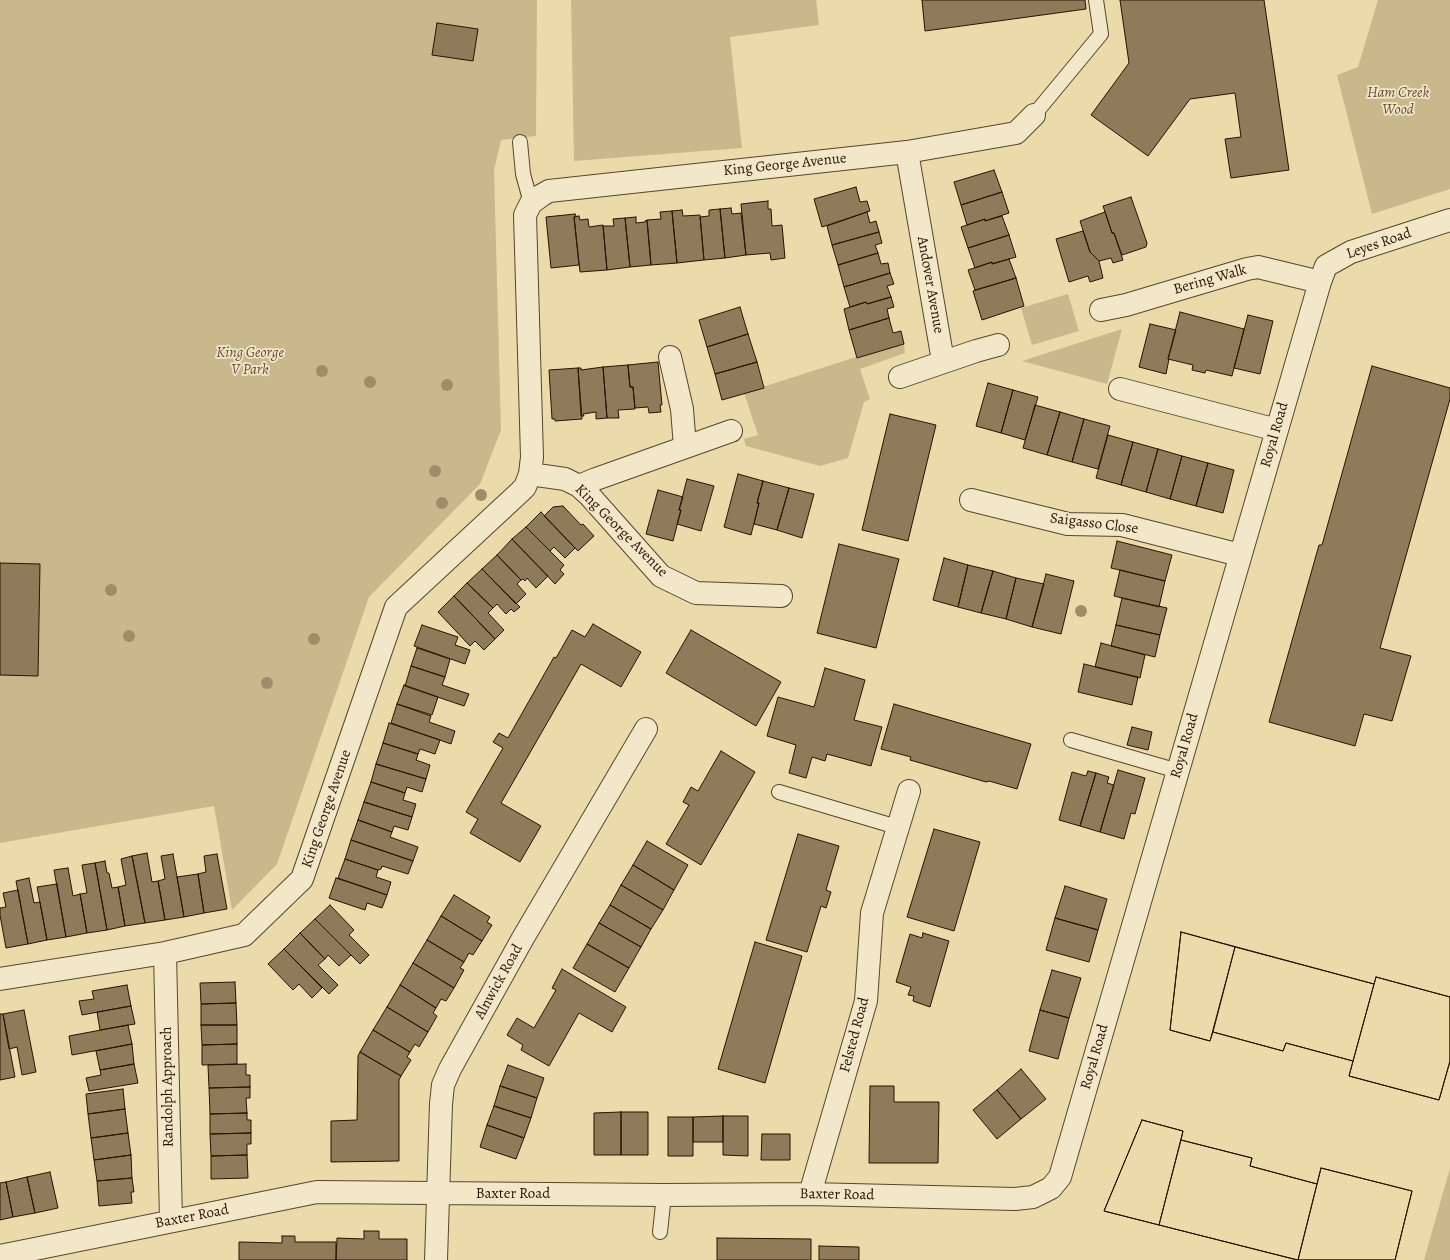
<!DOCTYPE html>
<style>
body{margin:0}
canvas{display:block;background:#ebdaaa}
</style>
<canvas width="1450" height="1260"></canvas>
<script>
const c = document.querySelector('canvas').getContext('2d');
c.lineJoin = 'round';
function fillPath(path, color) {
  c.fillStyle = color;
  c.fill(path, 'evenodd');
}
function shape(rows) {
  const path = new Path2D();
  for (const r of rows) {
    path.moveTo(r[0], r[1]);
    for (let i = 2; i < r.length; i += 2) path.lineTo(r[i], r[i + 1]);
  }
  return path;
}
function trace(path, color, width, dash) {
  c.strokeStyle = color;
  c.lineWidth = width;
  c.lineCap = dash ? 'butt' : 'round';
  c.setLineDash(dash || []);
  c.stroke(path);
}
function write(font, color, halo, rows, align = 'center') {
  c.font = font + ' Alegreya,serif';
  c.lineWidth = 3.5;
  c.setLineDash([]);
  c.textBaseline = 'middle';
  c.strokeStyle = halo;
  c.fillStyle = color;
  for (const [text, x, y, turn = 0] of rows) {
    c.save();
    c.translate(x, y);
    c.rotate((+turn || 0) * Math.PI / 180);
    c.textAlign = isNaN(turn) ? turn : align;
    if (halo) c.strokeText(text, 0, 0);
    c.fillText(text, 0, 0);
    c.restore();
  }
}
fillPath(shape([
 [0,0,537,0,536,136,501,140,494,170,501,430,480,484,369,597,277,864,232,910,214,806,0,843],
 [571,0,816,0,819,25,730,37,742,148,574,161],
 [1378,0,1450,0,1450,189,1372,214,1337,75,1358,67],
 [1068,294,1079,331,1032,345,1021,308],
 [1122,329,1107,384,1022,361],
 [904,344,905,353,860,369,870,399,864,402,848,458,820,466,746,446,744,439,758,435,744,393,856,357,857,358],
 [1450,1168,1450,1260,1424,1260]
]), '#cab88d');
const building = shape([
 [922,0,1085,0,1086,9,925,31,922,0],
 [1120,0,1264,0,1289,170,1231,178,1225,139,1241,137,1235,93,1190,99,1148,156,1091,115,1129,63,1120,0],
 [437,23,478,29,473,61,432,55,437,23],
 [994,170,1002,192,961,205,954,182,994,170],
 [856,187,860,202,867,201,870,211,822,227,814,199,856,187],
 [1002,192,1009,213,985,221,985,219,967,225,961,205,1002,192],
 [1131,197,1147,243,1146,247,1122,255,1114,233,1112,233,1103,206,1131,197],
 [768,201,768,209,771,209,772,226,782,225,785,258,771,260,770,253,746,255,741,204,768,201],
 [731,208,732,214,741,213,746,255,725,258,720,209,731,208],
 [720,209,725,258,704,260,700,217,709,216,709,210,720,209],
 [682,210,683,216,700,215,704,260,677,263,672,211,682,210],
 [672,211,677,263,651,265,647,220,661,219,660,212,672,211],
 [867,212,870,223,876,221,879,232,832,245,827,226,867,212],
 [1105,212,1112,233,1114,233,1123,260,1113,263,1111,258,1099,261,1090,252,1080,221,1105,212],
 [575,214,576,216,574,217,579,265,551,268,546,217,575,214],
 [579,216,580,220,588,219,589,227,603,225,607,270,580,272,574,217,579,216],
 [1002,216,1009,235,968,248,961,227,985,219,985,221,1002,216],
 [636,217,636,223,645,222,645,221,647,220,651,265,630,267,625,218,636,217],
 [625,218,630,267,607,270,603,226,614,226,613,219,625,218],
 [1083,231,1090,252,1099,261,1103,278,1090,282,1088,276,1069,282,1056,239,1083,231],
 [879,232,882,243,875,245,878,253,838,265,832,245,879,232],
 [1009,235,1016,257,992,264,992,262,975,268,968,248,1009,235],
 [878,253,881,264,888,263,890,273,844,287,838,265,878,253],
 [1009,259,1016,278,975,290,968,270,992,262,992,264,1009,259],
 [890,273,894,284,887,286,891,297,867,304,866,302,850,307,844,287,890,273],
 [1016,278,1024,306,982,320,973,291,1016,278],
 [891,297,894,307,887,309,889,318,849,330,844,309,866,302,867,304,891,297],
 [740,307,748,334,707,347,699,320,740,307],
 [1180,312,1244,329,1232,376,1206,370,1205,373,1192,370,1193,365,1168,359,1180,312],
 [1248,315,1273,321,1260,374,1234,368,1248,315],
 [889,318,893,333,901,331,904,344,857,358,849,330,889,318],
 [1150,324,1176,330,1168,359,1169,359,1166,374,1139,367,1150,324],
 [748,334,757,362,715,374,707,347,748,334],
 [658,362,662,405,660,405,661,412,649,413,648,407,635,408,633,387,630,387,628,365,658,362],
 [757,362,764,388,722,400,715,374,757,362],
 [628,365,630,387,633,387,635,409,618,410,619,418,607,418,603,367,628,365],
 [1372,366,1450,388,1450,399,1380,648,1411,656,1392,721,1364,714,1355,746,1269,722,1319,545,1322,545,1372,366],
 [603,367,607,418,596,419,596,412,583,414,584,416,581,416,578,368,581,368,581,370,603,367],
 [578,368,582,419,555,421,555,419,552,419,549,370,578,368],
 [988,383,1013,390,1001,433,976,426,988,383],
 [1013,390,1038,397,1025,440,1001,433,1013,390],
 [1035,405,1060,412,1047,455,1023,448,1035,405],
 [1060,412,1084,419,1072,462,1047,455,1060,412],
 [890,414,936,425,908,541,862,530,890,414],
 [1084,419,1110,426,1098,469,1072,462,1084,419],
 [1108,435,1133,442,1121,485,1096,478,1108,435],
 [1133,442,1158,449,1146,492,1121,485,1133,442],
 [1158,449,1182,456,1170,499,1146,492,1158,449],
 [1182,456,1208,463,1196,506,1170,499,1182,456],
 [1208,463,1234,470,1223,513,1196,506,1208,463],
 [738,474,763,481,757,503,759,503,751,535,724,527,738,474],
 [687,479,714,486,701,531,677,524,681,510,679,510,687,479],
 [763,481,789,488,777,530,754,524,759,503,757,503,763,481],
 [789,488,814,494,802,538,777,530,789,488],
 [658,490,683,497,679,510,681,510,673,541,646,534,658,490],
 [563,506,581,525,583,524,594,536,578,551,544,516,553,507,563,506],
 [541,512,575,548,565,558,554,547,550,551,526,527,541,512],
 [526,527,564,565,560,570,564,574,555,584,512,539,526,527],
 [512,539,548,576,536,588,527,578,525,581,523,579,521,580,497,555,512,539],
 [1117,541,1172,555,1165,581,1111,568,1117,541],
 [839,544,899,559,876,648,817,633,839,544],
 [497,555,521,580,517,584,526,594,516,604,482,569,497,555],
 [944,558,968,565,958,607,933,600,944,558],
 [0,563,40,564,38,676,0,675,0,563],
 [968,565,993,571,981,613,958,607,968,565],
 [482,569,520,607,514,612,511,609,506,614,497,604,493,608,467,583,482,569],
 [1120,570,1165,581,1159,607,1114,596,1120,570],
 [993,571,1016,578,1006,619,981,613,993,571],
 [1046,574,1074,581,1061,634,1032,627,1046,574],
 [1016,578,1044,584,1032,627,1006,619,1016,578],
 [467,583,493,608,488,613,504,630,495,639,454,596,467,583],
 [454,596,495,639,484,650,475,641,470,646,438,612,454,596],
 [1122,598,1167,608,1160,635,1116,625,1122,598],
 [593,624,641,652,621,687,581,664,501,803,541,826,520,862,470,833,478,819,466,812,503,748,493,742,499,733,508,738,554,657,556,658,572,630,585,637,593,624],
 [422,625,458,637,455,645,470,650,465,664,414,646,422,625],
 [1116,625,1160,635,1155,657,1111,646,1116,625],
 [691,630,781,682,756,726,666,673,691,630],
 [1101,643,1145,655,1140,678,1095,667,1101,643],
 [417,648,450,659,445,677,411,666,417,648],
 [1084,664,1138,677,1132,705,1078,692,1084,664],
 [411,666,445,677,442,685,469,694,464,706,405,686,411,666],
 [825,668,865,680,854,720,882,727,871,766,827,754,825,761,812,757,806,778,789,773,796,745,767,736,778,697,814,707,825,668],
 [404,685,438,697,432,715,397,704,404,685],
 [397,704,431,716,429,722,455,731,451,744,391,723,397,704],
 [894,704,1031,744,1017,789,989,781,986,782,910,760,911,757,881,749,894,704],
 [389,723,440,740,435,754,420,749,418,754,383,743,389,723],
 [1132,727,1152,732,1148,750,1127,745,1132,727],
 [383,743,418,754,416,760,430,765,426,779,376,764,383,743],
 [721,751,755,772,701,865,666,844,689,805,683,802,691,787,698,791,721,751],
 [376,764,426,779,422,792,407,787,405,793,371,782,376,764],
 [1118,770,1145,778,1135,814,1131,813,1124,839,1100,832,1118,770],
 [1088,771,1096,773,1080,826,1059,820,1072,772,1086,776,1088,771],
 [1096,773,1109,777,1107,783,1114,785,1100,832,1080,826,1096,773],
 [371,782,405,793,403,800,416,804,412,817,364,802,371,782],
 [364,802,412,817,408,830,394,826,392,832,358,820,364,802],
 [358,820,392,832,390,837,418,847,413,861,351,840,358,820],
 [934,829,980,842,954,931,907,917,934,829],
 [798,834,839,846,826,890,831,892,826,908,821,906,807,952,766,940,798,834],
 [351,840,413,861,408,874,382,866,381,869,378,870,345,859,351,840],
 [647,841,688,865,674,890,633,865,647,841],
 [147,853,152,882,158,881,165,920,145,923,132,856,147,853],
 [173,854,184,917,165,920,158,881,165,879,161,856,173,854],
 [217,854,227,909,204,913,198,874,206,872,204,856,217,854],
 [132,856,145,923,125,926,118,887,126,885,121,859,132,856],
 [345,859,378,870,376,877,391,882,387,895,338,878,345,859],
 [105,861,107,873,109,873,112,888,118,887,125,926,107,930,95,863,105,861],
 [95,863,107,930,87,933,80,894,87,893,82,865,95,863],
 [633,865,674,890,663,910,621,885,633,865],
 [68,868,73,896,80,894,87,933,66,937,54,870,68,868],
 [198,874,204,913,184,917,177,877,198,874],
 [29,878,34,903,40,902,47,940,28,944,16,881,29,878],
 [336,878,387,895,382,908,367,903,365,910,329,898,336,878],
 [57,884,66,937,47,940,37,887,57,884],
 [621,885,663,910,651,929,610,905,621,885],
 [1065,886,1107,899,1098,930,1055,918,1065,886],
 [18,890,28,944,6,948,0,915,0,908,6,907,3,893,18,890],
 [454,895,490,917,487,922,492,925,482,941,441,916,454,895],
 [330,905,354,930,349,935,369,955,360,964,315,919,330,905],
 [610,905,651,929,641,947,599,923,610,905],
 [441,916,482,941,473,955,469,953,464,962,427,940,441,916],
 [1055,918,1098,930,1089,962,1046,950,1055,918],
 [315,919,351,955,339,966,328,955,325,959,300,933,315,919],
 [599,923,641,947,629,968,587,944,599,923],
 [1181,932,1374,984,1376,977,1450,997,1450,1061,1439,1100,1349,1076,1353,1061,1286,1043,1283,1051,1213,1032,1210,1041,1170,1030,1181,932],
 [1181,932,1235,947,1210,1041,1170,1030,1181,932],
 [300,933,325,959,318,965,338,985,329,994,284,949,300,933],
 [923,933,949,941,930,1007,913,1001,914,996,908,995,911,987,896,982,910,934,922,938,923,933],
 [427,940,464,962,460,968,464,970,454,988,413,963,427,940],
 [755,942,802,956,765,1083,718,1069,755,942],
 [587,944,629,968,615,992,573,968,587,944],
 [1235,947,1374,984,1353,1061,1286,1043,1283,1051,1213,1032,1235,947],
 [284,949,322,988,312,998,299,984,293,990,268,964,284,949],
 [413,963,454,988,446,1001,441,999,436,1008,400,985,413,963],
 [562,969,626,1007,612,1032,579,1013,549,1066,521,1050,523,1045,507,1035,517,1018,534,1028,556,990,552,988,562,969],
 [1052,970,1081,978,1069,1018,1040,1010,1052,970],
 [1376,977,1450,997,1450,1061,1439,1100,1349,1076,1376,977],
 [235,982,236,1003,201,1004,200,983,235,982],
 [127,985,131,1006,82,1015,79,1001,94,999,92,991,127,985],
 [400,985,436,1008,433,1013,437,1016,428,1032,387,1007,400,985],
 [236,1003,237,1025,201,1025,201,1004,236,1003],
 [131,1006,135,1024,100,1030,97,1012,131,1006],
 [387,1007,428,1032,419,1047,415,1044,410,1052,373,1030,387,1007],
 [24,1010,36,1072,22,1075,17,1047,9,1049,3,1014,24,1010],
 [1040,1010,1069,1018,1058,1059,1029,1051,1040,1010],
 [0,1014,3,1014,15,1077,0,1080,0,1014],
 [128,1025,132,1044,72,1055,69,1036,128,1025],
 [201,1025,237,1025,237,1044,202,1045,201,1025],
 [373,1030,410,1052,407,1057,411,1060,401,1076,360,1052,373,1030],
 [132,1044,134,1064,100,1070,96,1051,132,1044],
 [237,1044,237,1064,202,1065,202,1045,237,1044],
 [360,1052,401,1076,399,1080,399,1161,331,1162,331,1121,357,1120,358,1056,360,1052],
 [134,1064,138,1083,89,1091,86,1078,101,1075,100,1070,134,1064],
 [246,1064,246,1075,250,1075,250,1087,209,1088,208,1065,246,1064],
 [508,1065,544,1078,537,1098,500,1086,508,1065],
 [1021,1069,1046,1099,1021,1119,997,1090,1021,1069],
 [500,1086,537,1098,531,1118,494,1106,500,1086],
 [870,1086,894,1086,894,1102,939,1102,938,1163,869,1163,870,1086],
 [250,1087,250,1098,246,1098,247,1113,210,1114,209,1088,250,1087],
 [123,1089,125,1109,88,1114,86,1094,123,1089],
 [997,1090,1021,1119,997,1139,973,1110,997,1090],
 [494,1106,531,1118,524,1138,487,1125,494,1106],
 [125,1109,128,1133,91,1138,88,1114,125,1109],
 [621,1112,621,1155,594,1155,594,1113,621,1112],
 [621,1112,648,1112,648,1155,621,1155,621,1112],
 [247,1113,247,1120,251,1120,251,1133,210,1134,210,1114,247,1113],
 [723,1116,723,1142,693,1142,693,1117,723,1116],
 [723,1116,748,1116,748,1156,723,1155,723,1116],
 [668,1117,693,1117,693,1156,668,1156,668,1117],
 [1142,1120,1183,1131,1181,1140,1252,1158,1250,1166,1317,1184,1321,1168,1412,1191,1395,1260,1297,1260,1104,1211,1142,1120],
 [1142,1120,1183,1131,1159,1225,1104,1211,1142,1120],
 [487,1125,524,1138,516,1159,480,1147,487,1125],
 [128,1133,131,1155,94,1160,91,1138,128,1133],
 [251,1133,251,1144,247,1144,247,1155,211,1156,210,1134,251,1133],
 [762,1134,790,1134,790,1160,761,1160,762,1134],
 [1181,1140,1252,1158,1250,1166,1317,1184,1298,1260,1159,1225,1181,1140],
 [131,1155,132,1178,97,1181,94,1160,131,1155],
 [247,1155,248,1178,211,1179,211,1156,247,1155],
 [1321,1168,1412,1191,1395,1260,1298,1260,1321,1168],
 [50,1172,58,1208,35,1213,27,1177,50,1172],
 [27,1177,35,1213,13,1217,6,1182,27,1177],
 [132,1178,134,1192,131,1192,132,1203,99,1206,97,1181,132,1178],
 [6,1182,13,1217,0,1220,0,1183,6,1182],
 [364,1231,379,1231,379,1239,407,1239,407,1260,336,1260,337,1238,364,1239,364,1231],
 [282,1236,295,1236,295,1242,336,1242,336,1260,239,1260,239,1242,282,1243,282,1236],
 [717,1238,811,1239,811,1260,717,1260,717,1238],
 [819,1246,859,1247,859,1260,819,1260,819,1246]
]);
fillPath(building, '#8f7a59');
trace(building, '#2b1202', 1);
const service = shape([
 [1034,115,1101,34,1096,0],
 [520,142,523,174,531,203],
 [1071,740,1178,771],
 [779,792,897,827],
 [660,1232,664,1195]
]);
const minor = shape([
 [907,152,943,361],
 [1101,310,1126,305,1247,269,1258,267,1320,282],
 [670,357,682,409,685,447],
 [900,377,976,351,998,345],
 [1120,389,1277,430],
 [530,474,565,479,579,486,589,495,661,576,696,593,781,596],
 [579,486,596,479,731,431],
 [971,500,1068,524,1122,525,1240,555],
 [165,953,171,1221],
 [0,979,165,953,244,935,302,879,396,607,520,492,525,487,530,474,532,457,525,215,531,203,542,195,549,191,907,152,1016,133,1034,115],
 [810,1194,866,1001,872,913,909,791],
 [0,1256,317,1192,664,1195,810,1194,1015,1199,1033,1197,1051,1188,1060,1177,1320,282,1326,266,1351,252,1450,220],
 [436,1260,441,1104,443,1085,450,1069,523,938,646,729]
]);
trace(service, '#5b442c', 16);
trace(minor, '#5b442c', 24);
trace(service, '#f2e7c8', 14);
trace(minor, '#f2e7c8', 22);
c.fillStyle = '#a08c69';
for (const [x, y] of [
 [322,371],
 [370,382],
 [447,385],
 [435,471],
 [481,495],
 [442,503],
 [111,590],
 [1081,611],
 [129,636],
 [314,639],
 [267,683]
]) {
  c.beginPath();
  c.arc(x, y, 6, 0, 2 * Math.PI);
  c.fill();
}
write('italic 15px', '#634c33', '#f2e7c8', [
 ["Ham Creek",1398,93],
 ["Wood",1398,110],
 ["King George",250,353],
 ["V Park",250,370]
]);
write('15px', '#2b1202', '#f2e7c8', [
 ["King George Avenue",785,165,-6],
 ["Leyes Road",1379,244,-19],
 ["Bering Walk",1210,280,-16],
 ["Andover Avenue",930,285,80],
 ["Royal Road",1275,435,-74],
 ["Saigasso Close",1094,524,7],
 ["King George Avenue",621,531,45],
 ["Royal Road",1185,746,-74],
 ["King George Avenue",327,809,-71],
 ["Alnwick Road",499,982,-61],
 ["Felsted Road",855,1035,-75],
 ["Royal Road",1095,1057,-74],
 ["Randolph Approach",168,1087,-91],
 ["Baxter Road",513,1194],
 ["Baxter Road",837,1195,1],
 ["Baxter Road",192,1217,-11]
]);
</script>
